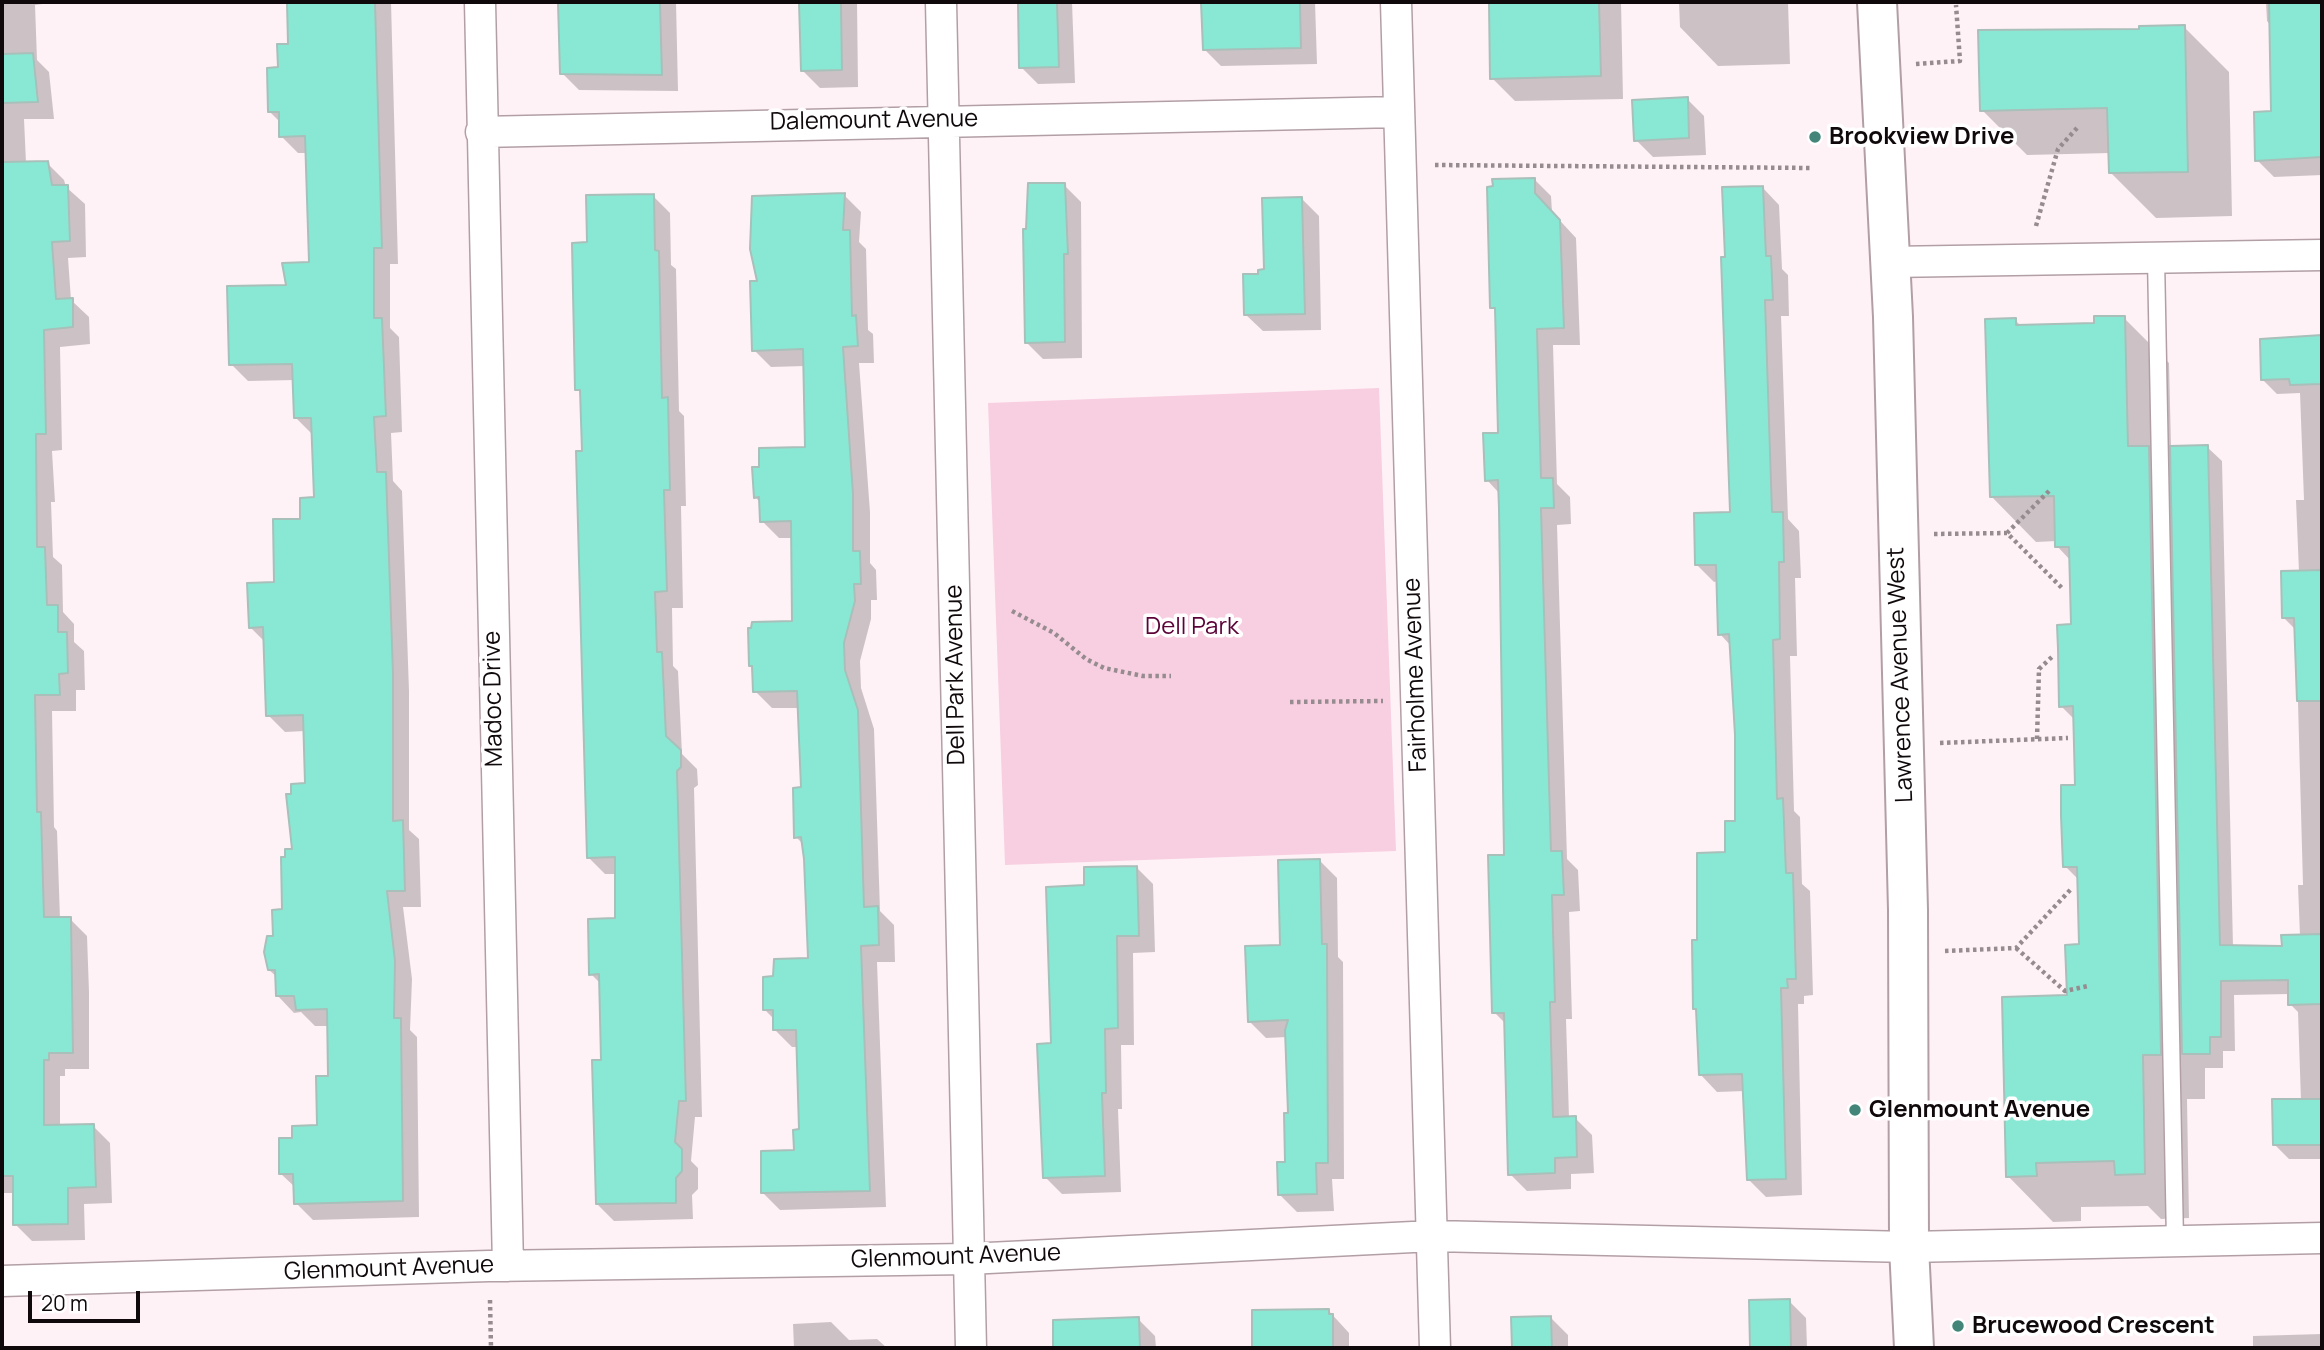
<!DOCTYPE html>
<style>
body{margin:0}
#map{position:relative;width:2324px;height:1350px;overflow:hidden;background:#fff2f7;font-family:Manrope,sans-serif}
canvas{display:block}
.frame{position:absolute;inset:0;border:4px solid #10090c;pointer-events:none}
.scale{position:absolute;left:28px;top:1291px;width:112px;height:32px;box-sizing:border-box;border:4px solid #10090c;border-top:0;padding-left:9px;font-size:21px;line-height:24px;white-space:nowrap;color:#10090c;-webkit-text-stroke:5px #fff;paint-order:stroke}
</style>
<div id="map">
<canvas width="2324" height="1350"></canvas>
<div class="frame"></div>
<div class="scale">20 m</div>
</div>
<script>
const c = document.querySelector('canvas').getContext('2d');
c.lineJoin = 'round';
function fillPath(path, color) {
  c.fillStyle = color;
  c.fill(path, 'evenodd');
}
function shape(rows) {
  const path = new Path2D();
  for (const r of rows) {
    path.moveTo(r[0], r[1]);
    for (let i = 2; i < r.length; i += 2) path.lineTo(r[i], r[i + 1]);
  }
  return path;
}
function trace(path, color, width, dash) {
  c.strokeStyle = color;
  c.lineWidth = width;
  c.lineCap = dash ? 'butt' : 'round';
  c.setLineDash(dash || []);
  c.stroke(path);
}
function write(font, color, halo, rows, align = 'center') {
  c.font = font + ' Manrope,sans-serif';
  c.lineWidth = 7;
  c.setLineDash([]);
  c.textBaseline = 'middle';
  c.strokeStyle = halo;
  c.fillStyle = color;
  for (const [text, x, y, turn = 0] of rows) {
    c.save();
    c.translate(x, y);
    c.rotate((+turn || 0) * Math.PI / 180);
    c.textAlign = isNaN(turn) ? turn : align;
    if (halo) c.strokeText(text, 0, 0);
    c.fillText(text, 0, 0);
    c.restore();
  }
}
fillPath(shape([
 [1379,388,1396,851,1005,865,988,403]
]), '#f8cfe0');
fillPath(shape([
 [2,2,57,2,35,5,37,60,49,72,54,119,24,119,26,163,47,163,64,180,66,187,85,204,86,257,68,258,71,300,89,317,90,344,60,347,62,450,52,451,55,502,51,502,53,557,62,565,63,612,74,624,74,642,84,651,85,690,76,690,76,711,52,711,54,827,57,831,60,919,70,919,87,936,89,992,89,1069,65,1069,65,1076,60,1076,60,1126,93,1126,110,1143,112,1203,84,1204,85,1240,32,1241,15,1224,15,1193,2,1193],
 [289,2,391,2,398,264,390,264,390,328,399,337,402,432,391,433,393,481,402,491,409,691,409,830,419,839,421,907,403,907,412,979,410,1030,417,1037,419,1217,313,1220,296,1203,296,1188,281,1174,294,1140,319,1127,330,1078,329,1026,315,1026,301,1012,294,1013,277,995,277,977,269,970,284,911,287,859,294,850,306,785,305,731,285,732,268,715,266,643,250,627,276,584,302,520,316,499,314,436,296,418,295,380,248,381,231,364,288,287,311,264,307,153,298,153,281,136,281,123,269,111,279,69,290,46],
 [560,2,676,2,678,91,579,90,562,73],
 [801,2,857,2,858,87,820,88,803,71],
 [1019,2,1072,2,1075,83,1038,84,1021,67],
 [1203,2,1315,2,1317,64,1221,66,1204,49],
 [1490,2,1621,2,1623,99,1515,101,1492,78],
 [1679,2,1788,2,1790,64,1718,66,1680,27],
 [2266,2,2322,2,2322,175,2274,177,2257,160,2272,113,2271,26,2267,21],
 [2184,27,2229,72,2232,216,2156,218,2111,173,2110,153,2027,155,1982,110,2141,31],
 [1687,99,1704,116,1706,155,1653,157,1636,140],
 [1534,179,1551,196,1552,212,1576,238,1580,345,1553,345,1557,484,1570,497,1571,524,1557,525,1567,859,1578,870,1580,911,1569,912,1572,1019,1566,1019,1569,1118,1575,1118,1592,1135,1594,1173,1571,1174,1571,1189,1527,1191,1510,1174,1506,1024,1494,1012,1505,856,1500,494,1487,480,1500,434,1497,312,1492,307],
 [1064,185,1081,202,1082,358,1043,359,1026,342,1028,231],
 [1762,187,1779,205,1782,269,1788,275,1789,316,1781,316,1788,519,1799,531,1801,578,1795,578,1797,656,1790,656,1794,811,1800,817,1802,884,1810,891,1813,995,1804,996,1804,1004,1798,1004,1802,1195,1766,1197,1749,1180,1745,1091,1717,1092,1700,1074,1698,1011,1695,1008,1699,941,1737,823,1737,735,1731,646,1720,634,1718,581,1714,582,1697,565,1732,514,1727,259],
 [844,195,861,212,859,242,866,249,868,330,873,334,874,363,859,363,870,512,870,563,876,570,877,600,871,600,871,619,860,661,861,688,874,729,880,911,894,925,895,962,877,962,886,1207,780,1210,763,1193,795,1152,801,1131,798,1047,792,1047,775,1030,775,1020,765,1010,774,978,810,960,804,845,796,837,803,789,800,708,772,708,755,691,754,668,751,665,794,623,793,538,779,538,762,521,761,503,755,497,760,468,807,448,805,366,771,367,754,350,760,283],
 [653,196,670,213,671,265,676,269,679,411,684,416,686,506,681,506,683,608,672,608,673,666,678,671,682,754,697,769,698,785,694,788,702,1117,695,1117,691,1161,698,1168,698,1189,692,1195,693,1219,614,1221,597,1204,603,1062,601,984,591,974,617,920,617,874,605,874,588,857,583,452,582,394,577,389,588,244],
 [1302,199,1319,216,1321,330,1263,331,1245,314],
 [2124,318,2169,363,2171,447,2207,447,2222,461,2233,947,2284,948,2300,936,2298,885,2303,885,2296,630,2284,618,2299,572,2296,500,2304,500,2300,393,2277,394,2263,380,2262,340,2322,338,2322,1159,2289,1159,2275,1145,2301,1101,2298,1012,2290,1004,2290,994,2234,995,2235,1051,2223,1051,2223,1068,2205,1068,2205,1099,2187,1099,2189,1218,2161,1219,2148,1206,2081,1207,2081,1221,2053,1222,2008,1176,2068,997,2081,946,2079,880,2065,866,2077,786,2075,720,2061,706,2073,626,2071,561,2057,546,2057,541,2036,542,1991,496,2015,320,2022,327,2096,325],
 [1320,861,1337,878,1338,957,1343,962,1344,1179,1332,1179,1334,1211,1297,1212,1280,1195,1287,1164,1290,1115,1287,1037,1266,1038,1249,1021],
 [1136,867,1153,884,1155,952,1133,953,1134,1045,1121,1045,1122,1109,1118,1109,1121,1192,1062,1194,1045,1177,1052,1045,1086,887],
 [1789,1301,1806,1318,1807,1348,1752,1348,1751,1302],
 [1328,1310,1349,1333,1349,1348,1254,1348,1253,1312],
 [1551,1318,1568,1335,1568,1348,1514,1348,1513,1319],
 [1138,1319,1155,1336,1156,1348,1055,1348,1055,1322],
 [831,1322,849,1340,877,1339,887,1348,794,1348,793,1324],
 [2322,1334,2322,1348,2253,1348,2253,1336]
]), '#0003');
const building = shape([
 [287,2,375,2,382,248,374,248,374,318,382,318,386,416,374,417,377,472,386,472,393,673,393,821,403,820,405,891,387,891,395,961,394,1018,401,1018,403,1201,294,1204,293,1174,279,1174,279,1138,292,1138,292,1126,317,1125,316,1076,328,1076,327,1009,296,1010,294,996,276,996,275,970,268,970,264,952,267,936,273,936,272,910,282,909,281,857,285,857,285,849,292,849,286,794,291,794,291,784,305,783,303,715,266,716,263,627,249,628,247,583,274,582,273,519,300,519,300,498,314,497,311,418,294,418,292,364,229,365,227,286,286,285,282,263,309,262,305,136,279,137,279,112,268,112,267,68,278,67,277,44,288,44,287,2],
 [558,2,660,2,662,75,560,74,558,2],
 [799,2,841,2,842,70,801,71,799,2],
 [1018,2,1057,2,1059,67,1019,68,1018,2],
 [1201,2,1300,2,1301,48,1203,50,1201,2],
 [1489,2,1599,2,1601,76,1490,79,1489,2],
 [2269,2,2322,2,2322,157,2255,161,2254,112,2271,111,2269,2],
 [2185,25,2188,172,2109,173,2107,108,1980,111,1978,30,2139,29,2139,26,2185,25],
 [33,53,38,102,2,103,2,54,33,53],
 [1688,97,1689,138,1634,141,1632,100,1688,97],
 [48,161,52,185,68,185,70,241,52,242,56,299,73,298,73,327,44,330,46,434,36,434,37,547,45,547,47,605,58,605,58,632,67,632,68,673,59,674,60,695,35,695,37,812,41,812,44,917,71,917,73,1053,49,1053,49,1060,44,1060,44,1125,94,1124,96,1187,68,1188,68,1224,13,1225,13,1176,2,1176,2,162,48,161],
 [1535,178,1535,193,1560,220,1564,328,1537,329,1541,478,1553,478,1554,508,1541,508,1551,851,1562,851,1564,895,1552,895,1555,1002,1550,1002,1553,1117,1576,1116,1577,1157,1555,1158,1555,1173,1508,1175,1504,1013,1492,1013,1488,855,1504,855,1499,509,1498,480,1485,481,1483,433,1498,433,1495,308,1490,308,1487,187,1493,186,1492,179,1535,178],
 [1028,183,1065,183,1068,254,1064,254,1065,342,1025,343,1023,229,1026,229,1028,183],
 [1763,186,1766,256,1771,256,1773,300,1765,300,1772,512,1783,512,1784,562,1779,562,1780,639,1773,640,1777,799,1783,798,1786,873,1793,873,1796,979,1787,979,1788,988,1781,988,1786,1179,1747,1180,1742,1074,1699,1075,1696,1009,1693,1009,1692,940,1697,940,1697,853,1725,852,1725,821,1735,821,1735,735,1729,634,1718,635,1716,565,1695,565,1694,513,1730,512,1721,257,1725,257,1722,187,1763,186],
 [845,193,843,230,850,230,852,316,856,315,858,346,843,347,853,494,853,551,860,551,861,584,854,584,855,601,844,643,845,670,858,710,864,907,878,906,879,945,861,946,870,1191,761,1193,761,1151,794,1150,793,1130,799,1129,796,1030,773,1030,773,1010,763,1010,763,977,773,976,774,959,808,958,804,859,801,837,794,838,793,788,801,787,797,691,753,692,752,666,749,666,748,628,751,628,752,622,792,621,791,521,760,522,759,497,754,498,752,467,759,467,759,448,805,447,803,349,752,351,750,281,757,281,750,249,752,196,845,193],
 [654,194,655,250,659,251,662,398,668,397,670,490,664,490,667,591,655,592,657,652,662,652,666,736,681,750,681,767,677,771,686,1101,679,1101,675,1142,682,1149,682,1171,676,1178,676,1203,596,1204,592,1060,601,1060,599,974,589,975,588,919,615,918,615,857,587,858,576,451,582,451,580,390,575,390,572,243,587,242,586,195,654,194],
 [1302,197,1305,314,1244,315,1243,274,1258,274,1258,270,1264,269,1262,198,1302,197],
 [2094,316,2125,316,2128,446,2149,446,2161,1055,2143,1055,2145,1174,2115,1175,2114,1161,2036,1163,2037,1176,2006,1177,2002,997,2067,995,2065,945,2079,944,2077,867,2063,867,2061,816,2061,785,2075,785,2073,706,2059,707,2058,649,2057,625,2071,624,2069,547,2055,547,2054,496,1990,497,1985,319,2016,318,2016,325,2094,323,2094,316],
 [2322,335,2322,384,2290,385,2289,379,2261,380,2260,339,2322,335],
 [2208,445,2220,945,2282,946,2281,935,2322,934,2322,1004,2288,1005,2288,980,2221,981,2221,1037,2210,1037,2210,1054,2182,1054,2170,446,2208,445],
 [2322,570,2322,701,2297,701,2294,618,2282,618,2281,571,2322,570],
 [1320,859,1322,944,1327,944,1328,1163,1316,1163,1317,1194,1278,1195,1277,1162,1285,1162,1284,1113,1288,1113,1285,1030,1288,1020,1248,1022,1245,946,1280,945,1278,860,1320,859],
 [1137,866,1139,936,1117,936,1118,1028,1105,1029,1106,1093,1102,1093,1105,1176,1043,1178,1037,1044,1051,1043,1046,887,1084,885,1084,867,1137,866],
 [2272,1099,2322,1099,2322,1145,2273,1145,2272,1099],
 [1790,1299,1791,1348,1750,1348,1749,1300,1790,1299],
 [1329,1309,1329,1314,1333,1314,1333,1348,1252,1348,1252,1310,1329,1309],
 [1551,1316,1552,1348,1512,1348,1511,1317,1551,1316],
 [1139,1317,1140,1348,1053,1348,1053,1320,1139,1317]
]);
fillPath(building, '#89e8d4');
trace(building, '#a9bfb9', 2);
const service = shape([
 [2156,258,2175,1241]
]);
const minor = shape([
 [480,2,508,1266],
 [941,2,971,1348],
 [1396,2,1435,1348],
 [481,132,1398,112],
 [1890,262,2322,255],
 [2,1281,489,1266,968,1259,1433,1236,1909,1247,2322,1238]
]);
const secondary = shape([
 [1877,2,1893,317,1908,910,1909,1247,1914,1348]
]);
trace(service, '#b29fa6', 19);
trace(minor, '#b29fa6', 33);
trace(secondary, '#b29fa6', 42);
trace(shape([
 [1916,64,1960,61,1956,5],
 [1435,165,1812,168],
 [2036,226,2058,149,2077,128],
 [2049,491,2007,533,2063,589],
 [1934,534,2007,533],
 [1012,611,1054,633,1086,659,1104,668,1143,676,1171,676],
 [1290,702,1383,701],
 [2037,739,2039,669,2054,655],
 [1940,743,2068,738],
 [2016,948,2065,991,2088,986],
 [1945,951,2016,948,2072,888],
 [490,1300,491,1348]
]), '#968c90', 4.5, [3.5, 3.5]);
trace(service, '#fff', 16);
trace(minor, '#fff', 30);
trace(secondary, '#fff', 38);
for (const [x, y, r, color] of [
 [1815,137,7,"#438679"],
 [1855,1110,7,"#438679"],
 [1958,1326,7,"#438679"]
]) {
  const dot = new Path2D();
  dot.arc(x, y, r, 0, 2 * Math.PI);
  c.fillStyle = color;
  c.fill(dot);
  trace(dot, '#fff', 2.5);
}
write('24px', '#10090c', '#fff', [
 ["Dalemount Avenue",874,121,-1],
 ["Dell Park Avenue",956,675,-91],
 ["Fairholme Avenue",1416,675,-92],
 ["Lawrence Avenue West",1901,675,-92],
 ["Madoc Drive",494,699,-91],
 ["Glenmount Avenue",956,1257,-2],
 ["Glenmount Avenue",389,1269,-2]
]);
write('bold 24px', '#10090c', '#fff', [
 ["Brookview Drive",1829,137],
 ["Glenmount Avenue",1869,1110],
 ["Brucewood Crescent",1972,1326]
], 'left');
write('24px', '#5b0338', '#fff', [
 ["Dell Park",1192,627]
]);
</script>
